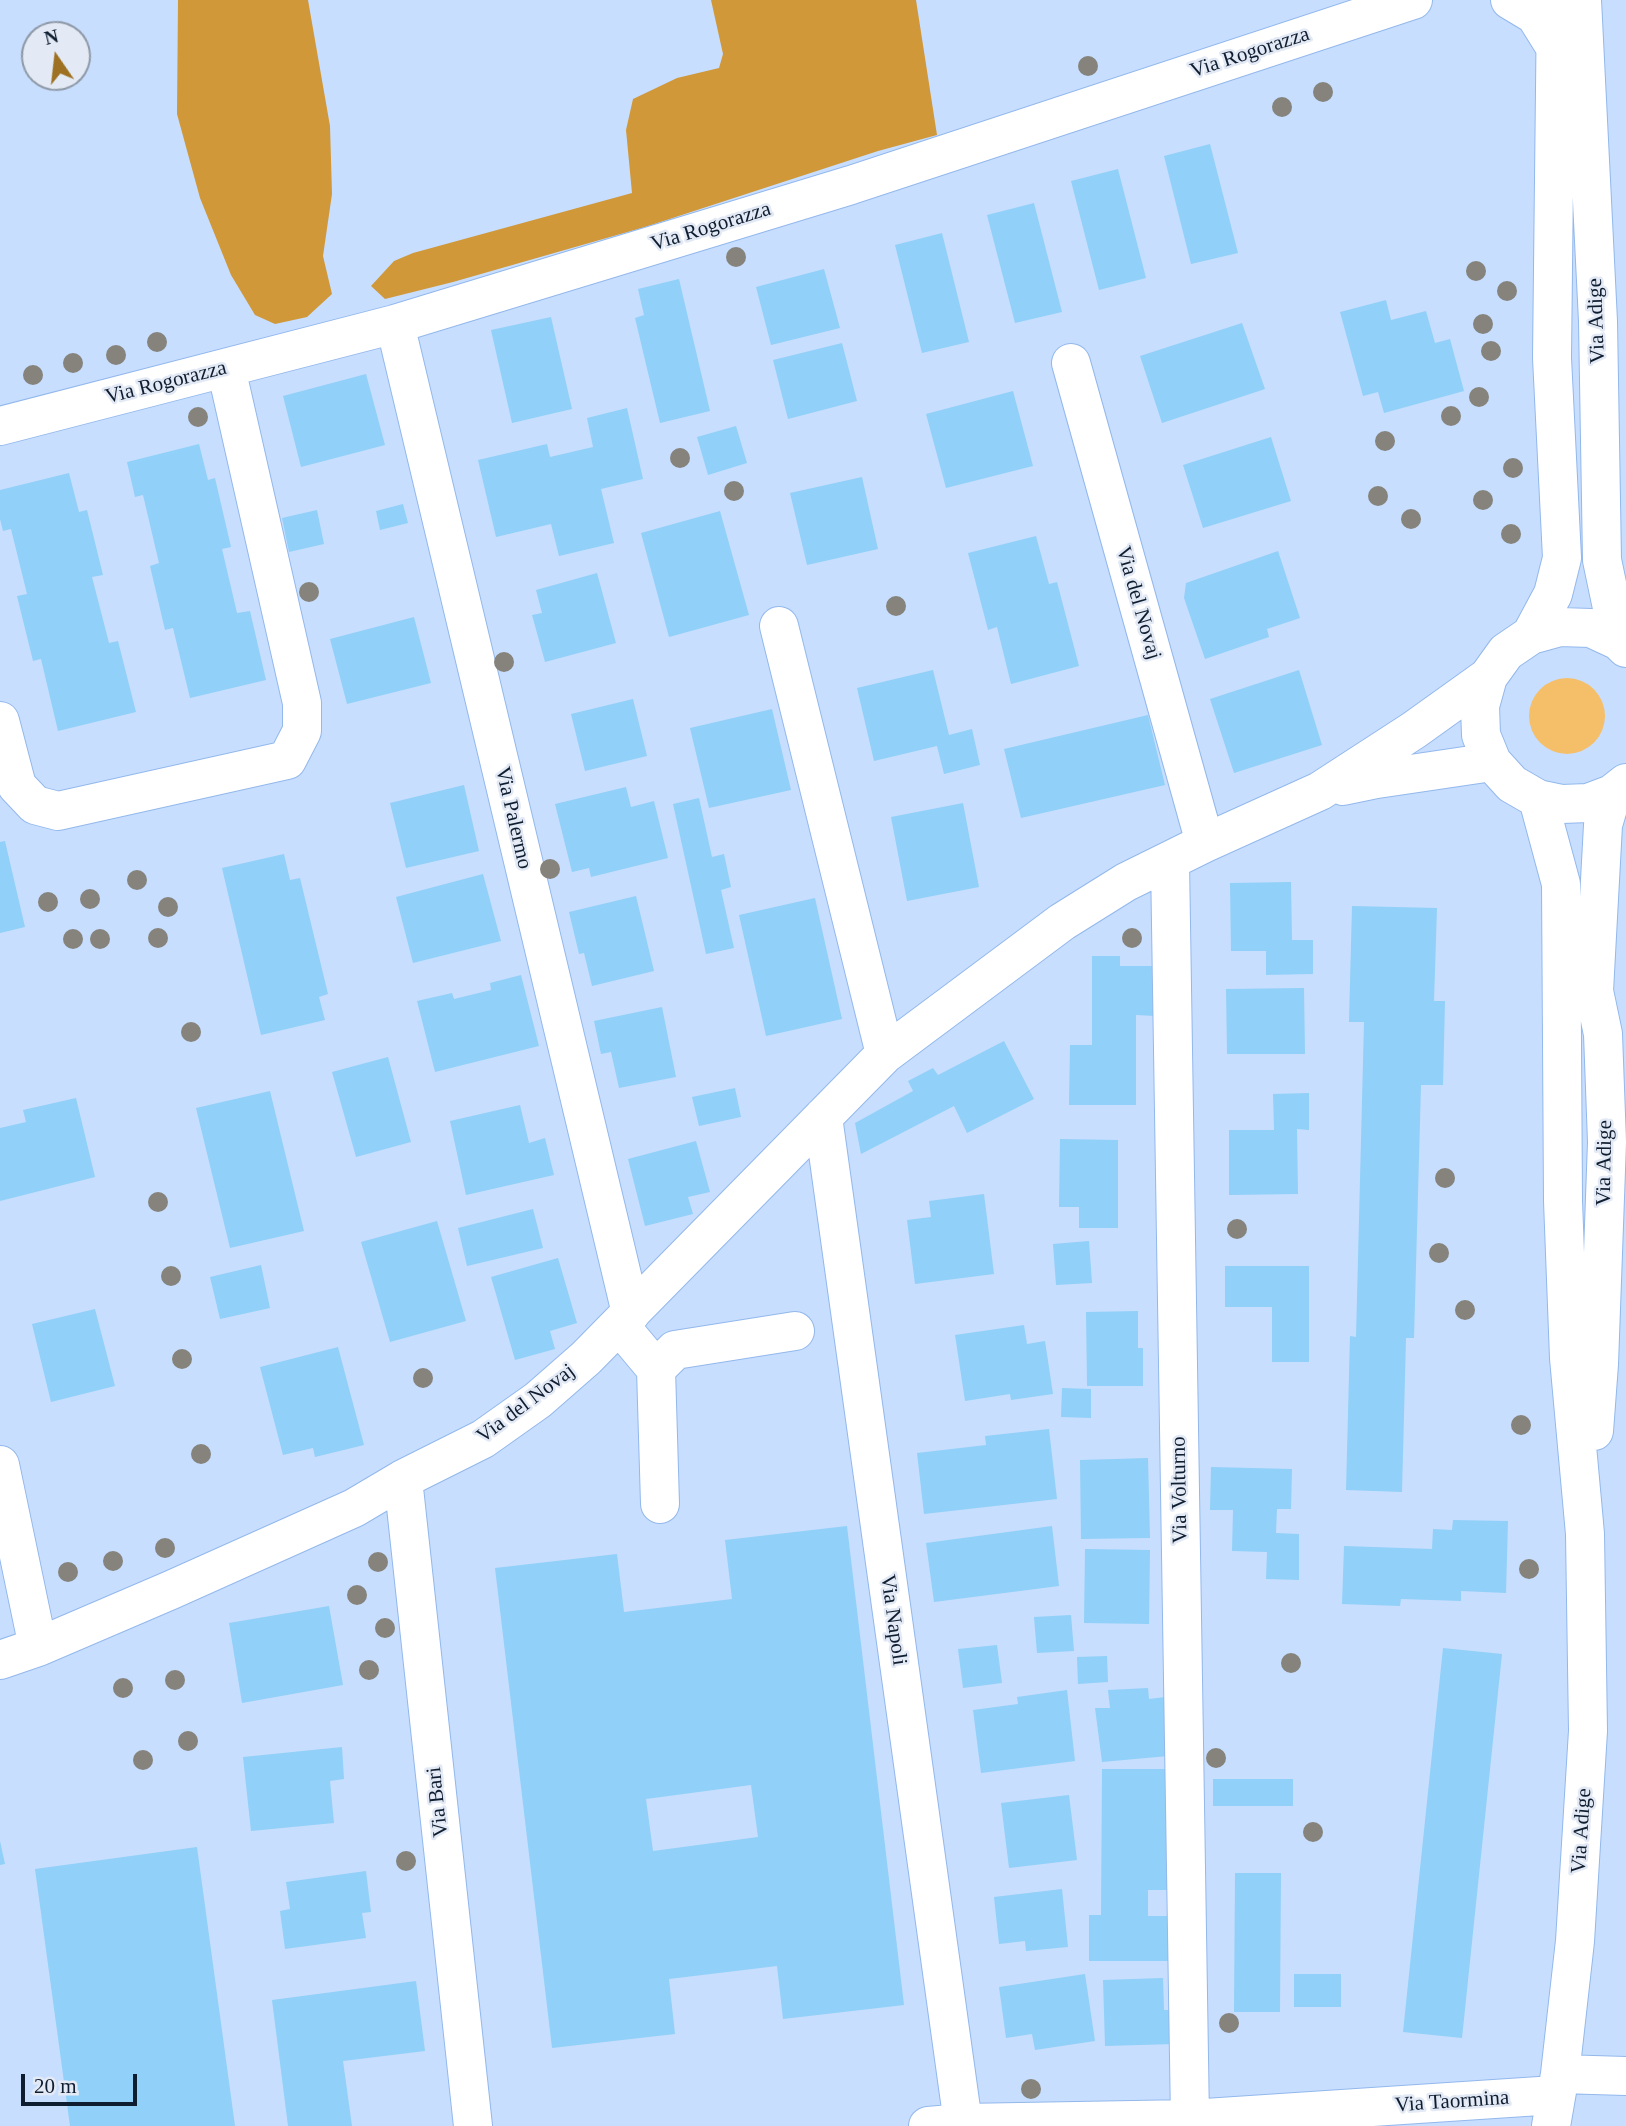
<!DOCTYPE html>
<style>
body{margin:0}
#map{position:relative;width:1626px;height:2126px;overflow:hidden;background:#c7deff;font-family:"Times New Roman",serif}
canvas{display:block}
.north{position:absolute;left:21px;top:21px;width:70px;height:70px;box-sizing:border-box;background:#e3eaf5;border:2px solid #8e98a6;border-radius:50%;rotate:346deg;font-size:19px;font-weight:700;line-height:28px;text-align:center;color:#0f1d30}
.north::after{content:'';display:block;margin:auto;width:24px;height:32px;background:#9e7122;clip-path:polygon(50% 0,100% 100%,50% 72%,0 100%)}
.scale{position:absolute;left:21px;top:2074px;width:116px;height:32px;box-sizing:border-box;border:4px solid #0f1d30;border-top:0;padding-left:9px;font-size:21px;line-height:24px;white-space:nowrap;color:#0f1d30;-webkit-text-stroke:5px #e3eaf5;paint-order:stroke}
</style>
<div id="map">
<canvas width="1626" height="2126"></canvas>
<div class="north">N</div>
<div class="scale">20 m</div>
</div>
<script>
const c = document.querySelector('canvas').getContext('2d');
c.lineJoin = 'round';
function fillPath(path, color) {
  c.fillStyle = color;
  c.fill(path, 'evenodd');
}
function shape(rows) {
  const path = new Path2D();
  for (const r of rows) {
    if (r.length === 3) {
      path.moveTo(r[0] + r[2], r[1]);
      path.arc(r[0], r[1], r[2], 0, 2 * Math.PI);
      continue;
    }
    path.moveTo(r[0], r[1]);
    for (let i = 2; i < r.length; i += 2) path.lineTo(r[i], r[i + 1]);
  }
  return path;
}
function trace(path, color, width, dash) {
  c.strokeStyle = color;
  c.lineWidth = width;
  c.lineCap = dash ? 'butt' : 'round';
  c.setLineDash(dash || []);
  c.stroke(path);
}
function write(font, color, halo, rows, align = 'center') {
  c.font = font + ' "Times New Roman",serif';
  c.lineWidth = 5;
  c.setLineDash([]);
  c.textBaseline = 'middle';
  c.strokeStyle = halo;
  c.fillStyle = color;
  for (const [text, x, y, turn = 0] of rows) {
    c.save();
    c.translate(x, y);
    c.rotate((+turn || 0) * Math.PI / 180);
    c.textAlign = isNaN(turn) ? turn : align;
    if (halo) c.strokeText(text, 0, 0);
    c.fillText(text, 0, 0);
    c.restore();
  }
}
fillPath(shape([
 [1567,716,38]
]), '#f5bf6a');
fillPath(shape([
 [178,0,308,0,330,126,332,194,323,256,332,294,307,317,275,324,255,315,231,275,200,198,177,114],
 [711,0,916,0,937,135,878,151,645,227,453,282,385,299,371,286,394,261,413,253,632,193,626,130,633,99,677,78,719,68,723,54]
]), '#d09838');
fillPath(shape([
 [1210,144,1238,253,1191,264,1164,156],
 [1118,169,1146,278,1099,290,1071,181],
 [1034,203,1062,312,1015,323,987,215],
 [942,233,969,342,922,353,895,245],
 [824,269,840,328,771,345,756,287],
 [679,279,710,411,660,423,635,318,644,315,638,289],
 [1386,300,1391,320,1426,311,1435,343,1450,339,1464,391,1384,413,1378,392,1363,396,1340,312],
 [551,317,572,409,512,423,491,330],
 [1242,323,1265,389,1162,423,1140,356],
 [842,343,857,401,788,419,773,360],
 [366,374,385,445,301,467,283,396],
 [1013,391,1033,466,946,488,926,414],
 [627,408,643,479,601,489,614,543,559,556,551,524,496,537,478,460,547,444,550,457,593,447,587,418],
 [736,426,747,463,708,475,697,437],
 [1271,437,1291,501,1203,528,1183,465],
 [199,444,208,480,215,478,231,547,222,549,237,613,250,611,266,680,190,698,173,628,165,630,150,566,159,563,143,495,135,497,127,462],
 [69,473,79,512,87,510,103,575,92,577,109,643,118,641,136,712,58,731,41,659,33,661,17,596,27,594,11,529,3,531,0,519,0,490],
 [862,477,878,549,807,565,790,493],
 [403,504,408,523,380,530,376,511],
 [317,510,324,544,289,552,282,518],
 [720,511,749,615,669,637,641,533],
 [1036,536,1049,584,1057,582,1079,666,1011,684,997,627,988,630,968,553],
 [1278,551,1300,618,1267,629,1269,637,1205,659,1184,598,1186,583],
 [597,573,616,643,545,662,532,615,542,613,536,590],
 [414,617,431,683,347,704,330,639],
 [933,670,949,735,972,729,980,765,944,774,937,746,874,761,857,688],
 [1299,670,1322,745,1234,773,1210,699],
 [633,699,647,756,585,771,571,714],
 [772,709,791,790,709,808,690,728],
 [1148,715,1165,785,1021,818,1004,749],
 [464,785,479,851,406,868,390,803],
 [626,787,631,807,654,801,668,858,591,877,589,868,572,872,555,804],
 [699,798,712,857,724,854,731,887,721,890,734,948,706,954,673,804],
 [963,803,979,887,907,901,891,817],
 [5,841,25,927,0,933,0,842],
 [284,854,290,880,300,878,328,994,319,997,325,1020,261,1035,222,868],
 [483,874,501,941,413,963,396,897],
 [1291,882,1292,940,1313,940,1313,974,1266,975,1266,951,1231,951,1230,883],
 [636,896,654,971,592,986,584,953,579,954,569,912],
 [815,898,842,1019,766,1036,739,915],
 [1352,906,1437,908,1434,1001,1445,1001,1443,1085,1421,1085,1414,1338,1406,1338,1402,1492,1346,1490,1350,1336,1356,1337,1364,1022,1349,1022],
 [1092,956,1120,956,1120,966,1155,966,1155,1016,1136,1015,1136,1105,1069,1105,1070,1045,1092,1045],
 [521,975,539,1046,435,1072,417,1001,452,993,454,999,491,990,490,983],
 [1304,988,1305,1054,1227,1054,1226,989],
 [662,1007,676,1077,619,1088,611,1052,601,1054,594,1021],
 [1004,1041,1034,1099,967,1133,954,1106,861,1154,855,1123,913,1091,908,1081,933,1068,938,1075],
 [388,1057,411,1142,356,1157,332,1072],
 [735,1088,741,1117,699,1126,692,1097],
 [270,1091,304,1231,230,1248,196,1108],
 [1309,1093,1309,1130,1297,1129,1298,1194,1229,1195,1229,1130,1274,1130,1273,1094],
 [76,1098,95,1177,0,1201,0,1128,26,1122,23,1110],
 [520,1105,529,1143,545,1138,554,1175,466,1195,450,1121],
 [1060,1139,1118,1140,1118,1228,1079,1228,1079,1207,1059,1207],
 [696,1141,710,1192,688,1197,693,1214,645,1226,628,1159],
 [984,1194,994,1274,915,1284,907,1220,931,1217,929,1201],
 [533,1209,543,1248,467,1266,458,1228],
 [437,1221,466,1321,390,1342,361,1242],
 [1089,1241,1092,1283,1056,1285,1053,1244],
 [558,1258,577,1323,550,1331,555,1349,515,1360,491,1277],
 [261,1265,270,1308,220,1319,210,1277],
 [1225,1266,1309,1266,1309,1362,1272,1362,1272,1307,1225,1307],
 [95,1309,115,1386,51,1402,32,1324],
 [1138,1311,1138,1348,1143,1348,1143,1386,1087,1386,1086,1312],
 [1024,1325,1027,1344,1045,1341,1053,1394,1011,1400,1010,1394,965,1401,955,1335],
 [338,1347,364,1445,315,1457,313,1448,283,1455,260,1367],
 [1062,1388,1091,1389,1091,1418,1061,1417],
 [1049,1429,1057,1499,924,1514,917,1453,986,1445,985,1436],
 [1148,1458,1150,1538,1081,1539,1080,1460],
 [1211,1467,1292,1469,1291,1509,1277,1509,1276,1533,1299,1534,1299,1580,1266,1579,1267,1552,1232,1551,1233,1510,1210,1510],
 [1453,1520,1508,1521,1506,1593,1461,1591,1461,1601,1401,1599,1400,1606,1342,1604,1344,1546,1432,1549,1433,1529,1452,1530],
 [847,1526,904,2005,783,2019,777,1966,669,1979,675,2034,552,2048,495,1568,617,1554,624,1612,732,1599,725,1540],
 [751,1785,758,1837,653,1851,646,1799],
 [1052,1526,1059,1586,934,1602,926,1543],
 [1085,1549,1150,1550,1149,1624,1084,1623],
 [329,1606,343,1685,242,1703,229,1623],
 [1071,1615,1074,1651,1037,1653,1034,1617],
 [997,1645,1002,1683,963,1688,958,1649],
 [1443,1648,1502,1654,1462,2038,1403,2032],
 [1107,1656,1108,1682,1078,1684,1077,1657],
 [1148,1688,1149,1699,1165,1697,1168,1756,1102,1762,1095,1708,1110,1708,1108,1690],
 [1067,1690,1075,1761,981,1773,973,1710,1018,1704,1017,1697],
 [342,1747,344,1779,330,1781,334,1823,251,1831,243,1757],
 [1102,1769,1171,1769,1171,1890,1148,1890,1148,1916,1169,1916,1169,1961,1089,1961,1089,1915,1101,1915],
 [1213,1779,1293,1779,1293,1806,1213,1806],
 [1069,1795,1077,1860,1009,1868,1001,1803],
 [0,1841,5,1864,0,1865],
 [197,1847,235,2126,70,2126,35,1869],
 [366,1871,371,1912,362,1913,366,1938,285,1949,280,1911,290,1909,286,1882],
 [1235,1873,1281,1873,1280,2012,1234,2012],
 [1062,1889,1068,1947,1026,1951,1025,1941,999,1944,994,1897],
 [1085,1974,1095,2041,1035,2050,1032,2034,1006,2038,999,1987],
 [1294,1974,1341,1974,1341,2007,1294,2007],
 [1163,1978,1164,2010,1174,2010,1175,2044,1105,2046,1103,1980],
 [416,1981,425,2051,343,2061,352,2126,288,2126,272,2000]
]), '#91d0f8');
const minor = shape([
 [1510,0,1535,15,1555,47],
 [1582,0,1598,321,1602,560,1619,641],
 [395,324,631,1313],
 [1071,363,1205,843],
 [0,426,395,324,851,185,1413,0],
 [779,626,885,1054],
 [1531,635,1553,594,1562,558,1552,358,1556,0],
 [1626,648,1619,641,1591,628,1560,627,1531,635,1506,652,1488,677,1480,706,1481,735,1492,762,1512,784,1538,799,1562,804,1588,803,1612,794,1626,783],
 [0,721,17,786,35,805,58,811,287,760,302,731,302,703,226,368],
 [1343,786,1377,779,1492,762],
 [1538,799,1561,884,1563,1201,1569,1358,1585,1534,1588,1731,1575,1941,1560,2074,1551,2126],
 [1170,861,1190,2119],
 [823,1117,963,2123],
 [620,1326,656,1369,660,1504],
 [656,1369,675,1350,795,1331],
 [1594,1431,1599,1364,1607,1142,1603,1034,1594,991,1603,825,1612,794],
 [0,1465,38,1647],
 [403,1479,473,2126],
 [0,1660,38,1647,171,1590,354,1508,403,1479,483,1439,538,1400,586,1358,885,1054,1062,922,1126,882,1205,843,1320,791,1414,730,1488,677],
 [1560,2074,1626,2076],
 [928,2126,963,2123,1190,2119,1555,2095]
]);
trace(minor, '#93b8ec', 40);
trace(minor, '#fff', 38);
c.fillStyle = '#85837c';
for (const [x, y] of [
 [1088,66],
 [1323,92],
 [1282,107],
 [736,257],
 [1476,271],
 [1507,291],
 [1483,324],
 [157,342],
 [1491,351],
 [116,355],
 [73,363],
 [33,375],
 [1479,397],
 [1451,416],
 [198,417],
 [1385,441],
 [680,458],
 [1513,468],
 [734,491],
 [1378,496],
 [1483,500],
 [1411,519],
 [1511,534],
 [309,592],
 [896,606],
 [504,662],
 [550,869],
 [137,880],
 [90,899],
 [48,902],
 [168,907],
 [158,938],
 [1132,938],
 [73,939],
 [100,939],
 [191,1032],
 [1445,1178],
 [158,1202],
 [1237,1229],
 [1439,1253],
 [171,1276],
 [1465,1310],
 [182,1359],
 [423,1378],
 [1521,1425],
 [201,1454],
 [165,1548],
 [113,1561],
 [378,1562],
 [1529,1569],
 [68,1572],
 [357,1595],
 [385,1628],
 [1291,1663],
 [369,1670],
 [175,1680],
 [123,1688],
 [188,1741],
 [1216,1758],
 [143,1760],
 [1313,1832],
 [406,1861],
 [1229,2023],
 [1031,2089]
]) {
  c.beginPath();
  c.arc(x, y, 10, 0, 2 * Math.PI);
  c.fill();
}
write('21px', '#0f1d30', '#e3eaf5', [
 ["Via Rogorazza",1250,53,-18],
 ["Via Rogorazza",711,227,-17],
 ["Via Adige",1597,321,-92],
 ["Via Rogorazza",166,383,-14],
 ["Via del Novaj",1138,603,74],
 ["Via Palermo",513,818,77],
 ["Via Adige",1605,1163,-89],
 ["Via del Novaj",526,1404,-37],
 ["Via Volturno",1180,1490,-91],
 ["Via Napoli",893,1620,82],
 ["Via Bari",438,1802,-96],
 ["Via Adige",1582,1831,-86],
 ["Via Taormina",1452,2102,-4]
]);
</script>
